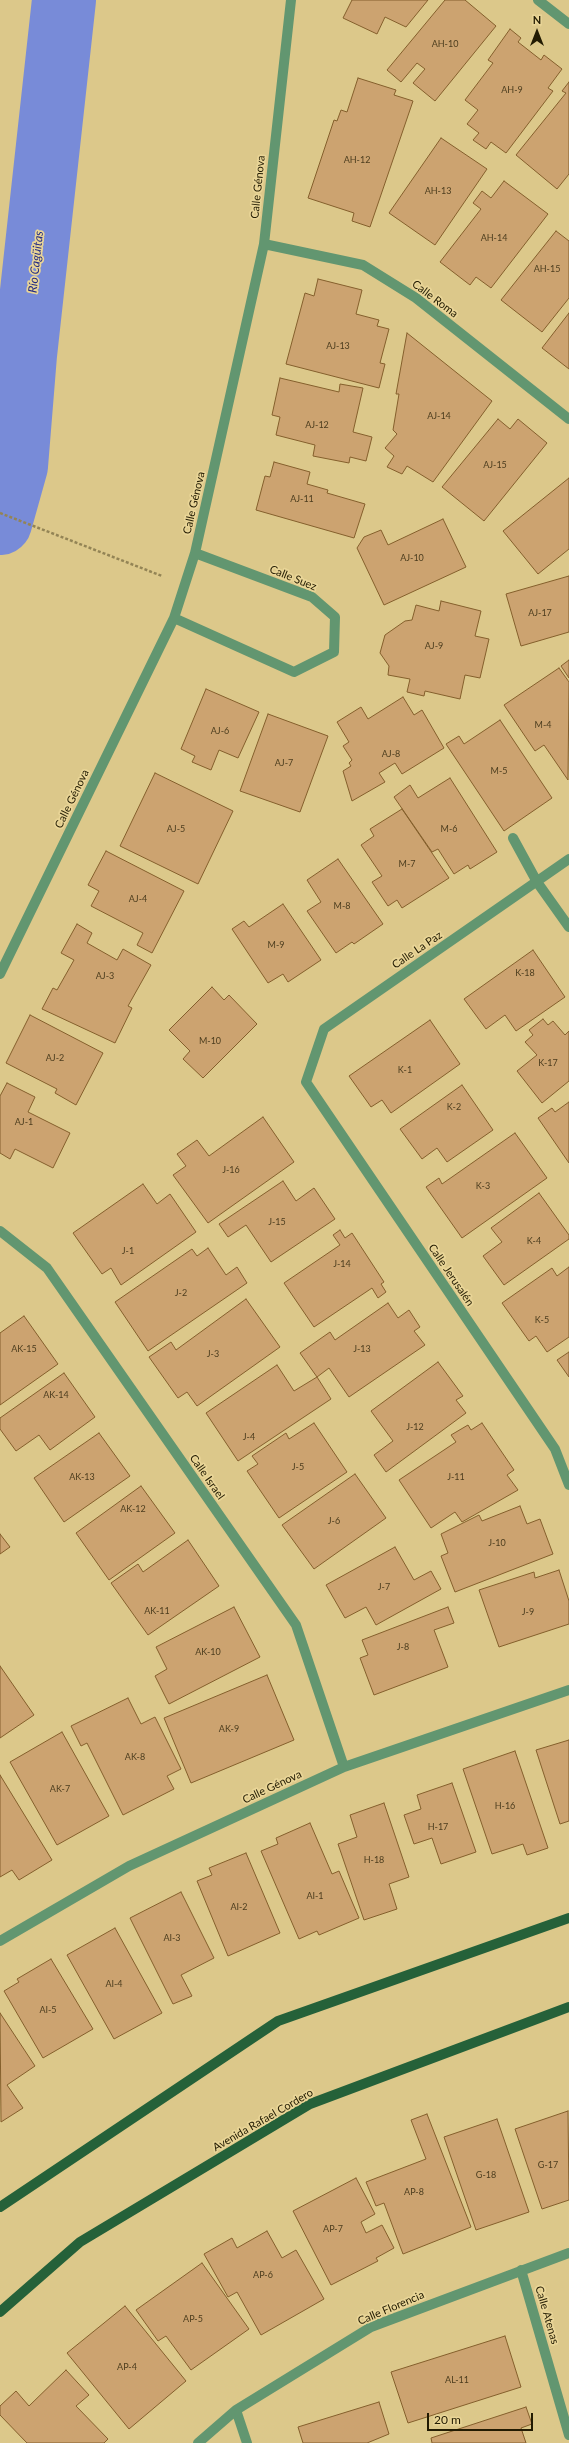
<!DOCTYPE html>
<meta charset="utf-8">
<style>
body{margin:0}
#map{position:relative;width:569px;height:2443px;overflow:hidden;background:#dcc88a;font-family:Lato,sans-serif}
canvas{display:block}
.north{position:absolute;left:517px;top:12px;width:40px;height:40px;-webkit-text-stroke:3px #e9d597;paint-order:stroke;rotate:0deg;font-size:11px;font-weight:700;line-height:16px;text-align:center;color:#221b02}
.north::after{content:'';display:block;margin:auto;width:14px;height:18px;background:#221b02;clip-path:polygon(50% 0,100% 100%,50% 72%,0 100%)}
.scale{position:absolute;left:427px;top:2413px;width:106px;height:18px;box-sizing:border-box;border:2px solid #221b02;border-top:0;padding-left:5px;font-size:12px;line-height:14px;white-space:nowrap;color:#221b02;-webkit-text-stroke:3px #e9d597;paint-order:stroke}
</style>
<div id="map">
<canvas width="569" height="2443"></canvas>
<div class="north">N</div>
<div class="scale">20 m</div>
</div>
<script>
const c = document.querySelector('canvas').getContext('2d');
c.lineJoin = 'round';
function shape(rows) {
  const path = new Path2D();
  for (const r of rows) {
    path.moveTo(r[0], r[1]);
    for (let i = 2; i < r.length; i += 2) path.lineTo(r[i], r[i + 1]);
  }
  return path;
}
function trace(path, color, width, dash) {
  c.strokeStyle = color;
  c.lineWidth = width;
  c.lineCap = dash ? 'butt' : 'round';
  c.setLineDash(dash || []);
  c.stroke(path);
}
function fillPath(path, color) {
  c.fillStyle = color;
  c.fill(path, 'evenodd');
}
function write(font, color, halo, rows, align = 'center') {
  c.font = font + ' Lato,sans-serif';
  c.lineWidth = 3.5;
  c.setLineDash([]);
  c.textBaseline = 'middle';
  c.strokeStyle = halo;
  c.fillStyle = color;
  for (const [text, x, y, turn = 0] of rows) {
    c.save();
    c.translate(x, y);
    c.rotate((+turn || 0) * Math.PI / 180);
    c.textAlign = isNaN(turn) ? turn : align;
    if (halo) c.strokeText(text, 0, 0);
    c.fillText(text, 0, 0);
    c.restore();
  }
}
trace(shape([
 [0,523,16,466,25,355,64,0]
]), '#788bd8', 64);
const building = shape([
 [352,0,428,0,406,27,385,17,377,34,343,18,352,0],
 [445,0,465,0,496,26,435,101,413,83,425,69,417,63,401,82,387,70,445,0],
 [510,29,521,38,518,42,541,60,544,55,562,69,548,88,553,91,506,153,491,142,486,149,473,140,479,133,467,124,478,110,465,100,493,63,488,60,510,29],
 [358,78,396,90,394,95,413,101,370,227,352,221,354,213,308,198,334,120,337,121,341,110,347,112,358,78],
 [569,82,569,174,557,189,516,155,566,93,562,91,569,82],
 [441,138,487,169,435,245,389,213,441,138],
 [504,181,548,214,491,288,476,277,470,285,440,262,481,209,473,203,482,191,491,198,504,181],
 [556,231,569,241,569,298,542,332,501,300,556,231],
 [318,279,362,290,356,314,379,320,377,326,389,329,380,363,385,364,379,388,286,364,305,293,314,296,318,279],
 [569,313,569,369,542,348,569,313],
 [407,333,492,401,433,482,407,466,402,474,387,467,394,456,385,448,397,434,393,430,399,394,396,394,407,333],
 [280,378,339,392,340,384,363,388,353,432,372,437,366,461,350,457,349,463,313,456,315,445,276,435,280,417,272,415,280,378],
 [498,419,510,429,518,419,547,443,484,521,442,487,498,419],
 [274,462,310,472,307,484,328,490,327,493,365,504,354,538,256,510,265,476,270,477,274,462],
 [569,478,569,549,538,574,503,531,569,478],
 [443,519,466,567,384,605,357,548,364,537,381,530,388,545,443,519],
 [569,576,569,632,521,646,506,594,569,576],
 [441,601,481,611,475,636,489,639,480,678,465,675,460,699,425,691,424,696,407,692,410,679,388,675,389,666,380,653,385,635,405,621,412,620,416,605,439,611,441,601],
 [569,660,569,678,561,666,569,660],
 [559,668,569,682,568,780,544,745,535,751,504,705,559,668],
 [206,689,259,712,238,758,219,750,211,770,192,762,195,756,181,749,206,689],
 [403,697,414,715,422,710,444,748,402,774,395,763,379,773,385,782,352,801,343,771,351,766,349,763,352,760,343,746,349,742,337,722,361,707,368,719,403,697],
 [268,714,328,736,300,812,240,791,268,714],
 [500,720,552,798,504,831,446,744,459,736,464,744,500,720],
 [155,773,233,811,198,884,120,846,155,773],
 [450,778,497,852,470,869,468,865,454,874,438,849,432,852,394,797,410,785,418,798,450,778],
 [402,809,449,878,402,908,397,900,388,906,372,882,382,876,361,845,374,836,370,829,402,809],
 [106,851,184,891,152,953,137,945,143,933,91,906,99,891,88,885,106,851],
 [338,859,383,924,354,944,352,942,336,953,307,911,321,902,307,880,338,859],
 [283,904,321,960,288,982,283,974,268,983,232,929,244,921,249,927,283,904],
 [77,924,92,933,87,943,117,960,123,949,151,965,128,1006,132,1008,115,1043,42,1009,53,988,57,990,74,960,61,953,77,924],
 [533,950,565,997,516,1031,505,1015,486,1029,464,999,533,950],
 [212,987,224,1000,229,995,257,1024,203,1078,183,1059,190,1051,169,1030,212,987],
 [30,1015,103,1053,76,1105,55,1093,57,1089,6,1063,30,1015],
 [543,1019,548,1025,553,1021,565,1035,569,1031,569,1081,542,1103,517,1071,537,1055,525,1042,533,1035,529,1030,543,1019],
 [430,1020,460,1064,391,1113,382,1100,371,1107,349,1076,430,1020],
 [7,1083,35,1097,28,1112,70,1133,53,1168,15,1149,10,1159,0,1153,0,1096,7,1083],
 [462,1085,493,1130,447,1162,437,1148,422,1159,400,1129,462,1085],
 [569,1102,569,1163,538,1118,552,1108,555,1112,569,1102],
 [263,1117,294,1162,208,1223,173,1175,186,1166,177,1154,197,1140,209,1156,263,1117],
 [515,1133,547,1178,462,1238,426,1187,439,1178,442,1184,515,1133],
 [283,1181,296,1201,314,1188,335,1219,271,1262,246,1225,228,1237,219,1224,283,1181],
 [143,1184,157,1204,170,1194,196,1232,121,1285,111,1268,102,1274,73,1233,143,1184],
 [539,1193,569,1235,569,1239,504,1285,483,1256,502,1242,491,1228,539,1193],
 [340,1230,345,1238,352,1233,384,1282,381,1284,386,1292,378,1298,372,1288,314,1327,284,1283,340,1245,333,1235,340,1230],
 [208,1248,226,1275,237,1267,247,1283,148,1351,115,1302,192,1249,197,1256,208,1248],
 [569,1267,569,1337,547,1352,536,1336,529,1341,502,1303,552,1268,557,1276,569,1267],
 [246,1299,280,1347,197,1406,187,1392,178,1398,149,1357,171,1342,176,1350,246,1299],
 [388,1303,398,1318,409,1310,420,1327,414,1331,425,1345,349,1397,329,1368,317,1377,300,1353,330,1332,335,1340,388,1303],
 [24,1316,58,1364,0,1405,0,1333,24,1316],
 [569,1352,569,1377,557,1360,569,1352],
 [438,1362,463,1396,456,1400,466,1413,386,1472,374,1455,393,1441,371,1411,438,1362],
 [277,1365,294,1391,317,1377,331,1399,238,1461,206,1413,277,1365],
 [64,1373,95,1417,50,1450,39,1435,16,1451,0,1429,0,1418,64,1373],
 [314,1423,347,1472,279,1518,247,1471,258,1464,252,1456,286,1433,289,1439,314,1423],
 [482,1423,514,1470,507,1475,518,1490,462,1522,455,1512,431,1528,399,1480,456,1442,451,1435,468,1425,471,1430,482,1423],
 [99,1433,130,1476,64,1522,34,1478,99,1433],
 [355,1474,386,1518,314,1569,282,1525,355,1474],
 [141,1486,175,1533,109,1580,76,1533,141,1486],
 [520,1506,527,1524,540,1519,553,1554,455,1592,441,1556,448,1553,441,1534,479,1515,482,1521,520,1506],
 [0,1534,10,1547,0,1554,0,1534],
 [188,1540,219,1586,148,1635,111,1583,138,1564,143,1572,188,1540],
 [395,1547,414,1580,431,1571,441,1589,376,1625,366,1607,345,1618,326,1585,395,1547],
 [559,1570,569,1601,569,1624,499,1647,479,1590,534,1572,535,1578,559,1570],
 [234,1607,260,1657,169,1704,155,1676,167,1669,156,1647,234,1607],
 [448,1607,454,1623,434,1630,448,1667,374,1695,360,1658,368,1655,362,1640,448,1607],
 [0,1666,34,1715,0,1738,0,1666],
 [267,1675,294,1740,191,1783,164,1718,267,1675],
 [128,1698,141,1724,155,1717,181,1769,167,1776,174,1789,123,1815,87,1743,81,1746,71,1726,128,1698],
 [62,1732,109,1816,57,1845,10,1762,62,1732],
 [569,1740,569,1821,560,1824,536,1750,569,1740],
 [515,1751,548,1848,527,1855,523,1844,492,1854,463,1769,515,1751],
 [0,1775,52,1860,19,1880,12,1870,0,1877,0,1775],
 [452,1783,476,1852,441,1864,432,1838,414,1844,404,1815,421,1809,417,1795,452,1783],
 [384,1803,409,1877,389,1884,397,1909,364,1920,338,1844,357,1837,350,1815,384,1803],
 [310,1823,332,1874,339,1871,359,1918,319,1935,317,1931,299,1939,261,1851,278,1844,276,1838,310,1823],
 [246,1853,280,1933,228,1956,197,1881,212,1875,209,1868,246,1853],
 [181,1892,214,1958,181,1975,192,1996,173,2004,130,1918,181,1892],
 [115,1928,162,2013,114,2039,67,1955,115,1928],
 [51,1959,93,2029,43,2058,4,1991,19,1982,17,1979,51,1959],
 [0,2013,35,2066,7,2085,23,2108,1,2122,0,2013],
 [568,2111,569,2200,542,2209,515,2129,568,2111],
 [427,2114,471,2227,403,2254,384,2203,376,2206,366,2182,426,2159,411,2120,427,2114],
 [497,2119,529,2212,476,2230,444,2137,497,2119],
 [356,2178,375,2214,361,2222,366,2233,382,2225,394,2248,376,2258,378,2261,331,2285,293,2211,356,2178],
 [267,2231,282,2258,296,2250,324,2299,261,2335,237,2292,228,2297,204,2254,232,2238,237,2248,267,2231],
 [202,2263,249,2329,191,2370,166,2336,158,2341,136,2310,202,2263],
 [125,2306,186,2381,129,2429,67,2353,125,2306],
 [505,2336,521,2387,408,2423,391,2372,505,2336],
 [66,2370,89,2395,76,2406,108,2439,104,2443,27,2443,0,2415,0,2406,16,2391,29,2406,66,2370],
 [379,2402,389,2434,367,2443,303,2443,298,2427,379,2402],
 [526,2407,532,2424,521,2428,526,2443,432,2443,431,2438,526,2407]
]);
fillPath(building, '#cca370');
trace(building, '#845f2c', 1);
trace(shape([
 [0,513,162,576]
]), '#938455', 2.5, [3, 2]);
trace(shape([
 [538,0,569,24],
 [264,244,363,265,416,298,569,419],
 [174,618,294,672,334,652,335,617,312,597,195,553],
 [513,838,537,882,569,927],
 [569,859,324,1029,306,1082,555,1449,569,1485],
 [0,974,174,618,195,553,264,244,291,0],
 [0,1231,47,1268,296,1625,344,1767],
 [0,1941,129,1866,344,1767,569,1690],
 [521,2270,569,2435],
 [236,2410,247,2443],
 [198,2443,236,2410,371,2327,569,2253]
]), '#629670', 10);
trace(shape([
 [0,2207,278,2021,569,1918],
 [0,2312,80,2242,310,2104,569,2007]
]), '#256139', 10);
write('9px', '#4c3d1e', null, [
 ["AH-10",445,44],
 ["AH-9",512,90],
 ["AH-12",357,160],
 ["AH-13",438,191],
 ["AH-14",494,238],
 ["AH-15",547,269],
 ["AJ-13",338,346],
 ["AJ-14",439,416],
 ["AJ-12",317,425],
 ["AJ-15",495,465],
 ["AJ-11",302,499],
 ["AJ-10",412,558],
 ["AJ-17",540,613],
 ["AJ-9",434,646],
 ["M-4",543,725],
 ["AJ-6",220,731],
 ["AJ-8",391,754],
 ["AJ-7",284,763],
 ["M-5",499,771],
 ["AJ-5",176,829],
 ["M-6",449,829],
 ["M-7",407,864],
 ["AJ-4",138,899],
 ["M-8",342,906],
 ["M-9",276,945],
 ["K-18",525,973],
 ["AJ-3",105,976],
 ["M-10",210,1041],
 ["AJ-2",55,1058],
 ["K-17",548,1063],
 ["K-1",405,1070],
 ["K-2",454,1107],
 ["AJ-1",24,1122],
 ["J-16",231,1170],
 ["K-3",483,1186],
 ["J-15",277,1222],
 ["K-4",534,1241],
 ["J-1",128,1251],
 ["J-14",342,1264],
 ["J-2",181,1293],
 ["K-5",542,1320],
 ["AK-15",24,1349],
 ["J-13",362,1349],
 ["J-3",213,1354],
 ["AK-14",56,1395],
 ["J-12",415,1427],
 ["J-4",249,1437],
 ["J-5",298,1467],
 ["AK-13",82,1477],
 ["J-11",456,1477],
 ["AK-12",133,1509],
 ["J-6",334,1521],
 ["J-10",497,1543],
 ["J-7",384,1587],
 ["AK-11",157,1611],
 ["J-9",528,1612],
 ["J-8",403,1647],
 ["AK-10",208,1652],
 ["AK-9",229,1729],
 ["AK-8",135,1757],
 ["AK-7",60,1789],
 ["H-16",505,1806],
 ["H-17",438,1827],
 ["H-18",374,1860],
 ["AI-1",315,1896],
 ["AI-2",239,1907],
 ["AI-3",172,1938],
 ["AI-4",114,1984],
 ["AI-5",48,2010],
 ["G-17",548,2165],
 ["G-18",486,2175],
 ["AP-8",414,2192],
 ["AP-7",333,2229],
 ["AP-6",263,2275],
 ["AP-5",193,2319],
 ["AP-4",127,2367],
 ["AL-11",457,2380]
]);
write('11px', '#221b02', '#e9d597', [
 ["Calle Génova",258,187,-84],
 ["Calle Roma",435,299,37],
 ["Calle Génova",194,503,-77],
 ["Calle Suez",293,578,22],
 ["Calle Génova",72,799,-64],
 ["Calle La Paz",417,950,-34],
 ["Calle Jerusalén",451,1275,56],
 ["Calle Israel",207,1477,55],
 ["Calle Génova",272,1787,-25],
 ["Avenida Rafael Cordero",263,2120,-30],
 ["Calle Florencia",391,2308,-23],
 ["Calle Atenas",547,2315,74]
]);
write('italic 12px', '#232b84', '#e9d597', [
 ["Río Cagüitas",36,262,-84]
]);
</script>
